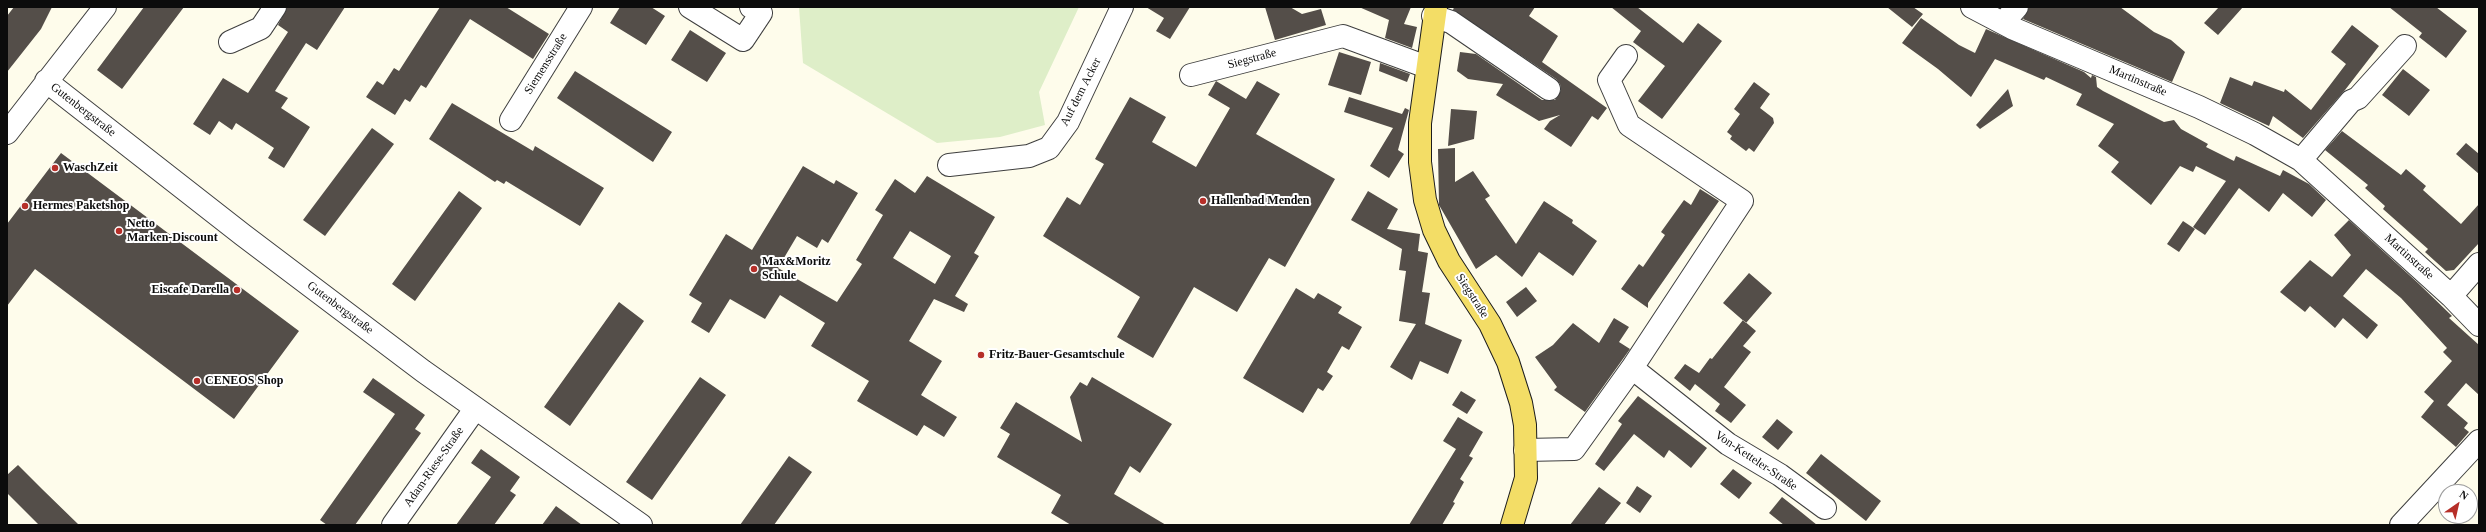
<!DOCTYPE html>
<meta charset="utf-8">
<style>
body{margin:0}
#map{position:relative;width:2486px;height:532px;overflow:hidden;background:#fefceb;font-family:Georgia,serif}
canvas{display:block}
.frame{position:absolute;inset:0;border:8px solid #0c0c0c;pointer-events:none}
.north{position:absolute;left:2438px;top:484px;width:40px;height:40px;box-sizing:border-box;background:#fff;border:1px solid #9e9e9e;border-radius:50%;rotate:34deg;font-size:11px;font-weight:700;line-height:16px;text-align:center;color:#0c0c0c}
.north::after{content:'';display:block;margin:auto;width:14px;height:18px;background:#b62f29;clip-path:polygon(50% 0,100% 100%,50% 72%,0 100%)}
</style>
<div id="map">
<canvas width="2486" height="532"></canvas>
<div class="frame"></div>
<div class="north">N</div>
</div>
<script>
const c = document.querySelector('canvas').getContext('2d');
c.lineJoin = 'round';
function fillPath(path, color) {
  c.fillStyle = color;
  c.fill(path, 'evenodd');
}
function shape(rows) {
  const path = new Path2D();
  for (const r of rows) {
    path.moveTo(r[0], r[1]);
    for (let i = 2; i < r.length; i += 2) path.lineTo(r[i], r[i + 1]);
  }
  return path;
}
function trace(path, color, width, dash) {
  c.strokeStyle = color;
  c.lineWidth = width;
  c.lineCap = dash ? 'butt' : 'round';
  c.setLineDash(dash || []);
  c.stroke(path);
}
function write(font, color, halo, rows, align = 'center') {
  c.font = font + ' Georgia,serif';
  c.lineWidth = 4;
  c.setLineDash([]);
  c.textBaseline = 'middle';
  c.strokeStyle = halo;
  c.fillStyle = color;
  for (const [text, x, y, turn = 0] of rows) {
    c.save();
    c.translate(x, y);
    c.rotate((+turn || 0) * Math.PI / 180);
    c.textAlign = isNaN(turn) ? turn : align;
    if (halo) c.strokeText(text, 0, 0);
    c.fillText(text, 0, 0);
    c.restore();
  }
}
fillPath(shape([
 [799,7,1079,7,1039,92,1045,125,1000,137,937,143,803,63]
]), '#deeec8');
fillPath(shape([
 [14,7,52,7,41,29,7,72,7,16],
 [144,7,184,7,122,89,97,70],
 [287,7,345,7,317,50,306,43,275,91,288,98,281,108,310,127,284,168,268,158,274,148,236,123,232,130,219,121,210,135,193,124,223,78,248,93,288,32,278,25],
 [440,7,506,7,549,34,533,59,470,19,426,88,421,85,410,102,405,99,395,115,366,97,377,81,383,85,394,68,399,71],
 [620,7,651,7,665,16,646,45,610,23],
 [1146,7,1190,7,1170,39,1156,31,1164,18],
 [1265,7,1290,7,1302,14,1321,9,1326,25,1275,40],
 [1359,7,1411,7,1404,24,1417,27,1412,48,1385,38,1389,20],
 [1454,7,1535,7,1529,16,1558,36,1542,62,1607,108,1598,120,1592,116,1571,147,1544,129,1550,121,1560,115,1539,121,1496,95,1503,84,1468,79,1457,71,1460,52,1476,54,1542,100,1555,100,1561,90,1560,84,1556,79,1453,10],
 [1611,7,1637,7,1683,43,1698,23,1722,41,1662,119,1638,101,1665,66,1633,42,1641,31],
 [1887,7,1913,7,1923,14,1912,27],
 [2029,7,2120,7,2154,32,2171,40,2185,52,2172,82,2023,19],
 [2219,7,2243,7,2218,35,2204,23],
 [2389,7,2436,7,2467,31,2446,58,2419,37,2422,33],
 [1921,18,1959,45,1975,53,1986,29,2084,72,2091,78,2092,75,2096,77,2097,87,2103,91,2164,122,2174,120,2181,129,2208,144,2206,147,2234,161,2236,156,2280,176,2283,170,2309,184,2326,200,2312,217,2283,193,2269,212,2239,188,2205,235,2193,227,2226,181,2196,166,2193,172,2180,166,2151,205,2111,172,2119,162,2098,146,2114,124,2076,105,2082,94,2046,77,2044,80,1995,59,1971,97,1938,69,1902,43],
 [2352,25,2379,46,2345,90,2303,138,2273,116,2269,126,2220,103,2230,77,2252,86,2254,81,2284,92,2285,89,2311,110,2346,64,2331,52],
 [690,30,726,53,707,82,671,60],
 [1339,52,1371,62,1361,95,1328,85],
 [1380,63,1410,74,1407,82,1379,71],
 [2403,69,2430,90,2409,116,2382,95],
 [575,71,672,132,653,162,557,98],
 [1216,81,1246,99,1257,81,1280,94,1256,134,1335,179,1285,267,1269,258,1237,312,1194,287,1153,358,1117,337,1140,297,1043,236,1067,197,1080,205,1104,164,1095,159,1130,97,1166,117,1152,142,1196,167,1230,108,1208,95],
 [1754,82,1770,94,1760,108,1773,118,1774,123,1754,152,1749,148,1746,151,1730,139,1732,136,1727,132,1740,114,1734,109],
 [2008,89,2013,106,1980,129,1976,125],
 [1349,97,1402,114,1405,108,1409,110,1398,150,1404,154,1389,178,1370,166,1393,128,1344,112],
 [452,103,533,151,535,146,604,188,580,226,506,181,504,184,497,180,495,182,429,139],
 [1451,109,1477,111,1474,139,1448,146],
 [372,128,394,144,325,236,303,220],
 [2342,131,2401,175,2406,169,2426,186,2423,190,2461,224,2479,204,2479,243,2454,270,2446,271,2425,252,2428,249,2383,209,2385,206,2365,188,2368,185,2325,150],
 [2466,143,2479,154,2479,174,2456,154],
 [1455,148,1455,182,1473,171,1490,196,1485,199,1516,244,1544,201,1573,220,1572,223,1597,241,1573,276,1539,252,1522,277,1496,255,1476,269,1439,205,1438,149],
 [61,153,299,331,234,419,35,269,7,306,7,224],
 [803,166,834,184,836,180,858,193,828,243,822,239,817,248,797,236,778,268,837,302,862,264,856,260,883,215,875,210,895,179,915,193,927,176,995,217,974,253,979,256,955,296,968,304,964,312,934,299,909,341,942,361,921,395,957,417,944,437,924,425,917,436,857,401,869,381,811,346,825,323,780,295,765,319,730,299,709,333,691,322,702,303,689,295,726,234,752,250],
 [910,231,951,256,935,284,893,258],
 [1700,189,1719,201,1648,303,1648,308,1621,289,1639,264,1643,267,1665,235,1661,232,1684,200,1691,205],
 [459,191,482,208,415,301,392,284],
 [1368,191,1398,209,1387,229,1420,234,1418,251,1428,253,1422,292,1430,293,1425,324,1462,340,1448,374,1420,361,1412,380,1390,367,1416,324,1399,321,1406,271,1399,270,1402,249,1351,220],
 [2349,220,2418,283,2452,316,2449,318,2479,345,2479,395,2466,383,2447,405,2468,423,2464,428,2469,432,2456,447,2421,417,2434,401,2424,392,2452,361,2443,352,2447,348,2401,298,2366,269,2343,296,2378,325,2367,339,2343,318,2335,328,2310,306,2305,312,2280,292,2310,260,2332,277,2351,255,2334,235],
 [2183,221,2195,229,2179,252,2167,244],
 [1749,273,1772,293,1746,323,1723,303],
 [1526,287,1537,301,1517,317,1506,302],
 [1296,288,1314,299,1318,293,1342,307,1338,313,1362,327,1349,350,1342,346,1327,372,1333,376,1323,391,1318,388,1303,413,1243,378],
 [619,302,644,321,570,426,544,407],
 [1614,318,1629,327,1619,342,1630,349,1585,412,1554,390,1557,387,1535,357,1553,345,1573,323,1599,343],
 [1743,320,1756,331,1743,346,1751,352,1724,387,1746,405,1731,423,1715,411,1720,404,1695,384,1690,391,1674,378,1685,364,1699,373,1710,358,1712,359],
 [700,377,726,395,652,500,626,482],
 [1092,377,1172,424,1140,473,1130,466,1114,494,1166,525,1071,525,1051,513,1061,495,997,457,1010,434,1000,428,1016,402,1082,442,1070,397,1080,382,1087,386],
 [373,378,425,415,415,429,421,433,355,525,327,525,320,520,395,414,363,392],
 [1461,391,1476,400,1467,414,1452,405],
 [1638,396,1707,448,1691,468,1669,450,1664,458,1634,434,1604,471,1595,464,1622,424,1618,421],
 [1458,417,1483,432,1469,456,1473,458,1460,479,1464,482,1453,502,1455,503,1442,525,1409,525,1456,449,1443,441],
 [1777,419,1793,432,1778,450,1762,437],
 [481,449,520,477,510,491,516,495,494,525,456,525,491,477,471,463],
 [1821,454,1881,501,1866,521,1806,473],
 [789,456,812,472,774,525,740,525],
 [18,465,42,489,79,525,39,525,7,493,7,475],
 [1733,469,1752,483,1739,499,1720,484],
 [1637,486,1652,496,1640,513,1626,503],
 [1599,487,1621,503,1604,525,1570,525],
 [1782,497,1801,512,1817,525,1784,525,1769,513],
 [556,506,582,525,542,525]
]), '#544e49');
const minor = shape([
 [690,7,743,40,761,13,751,7],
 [1972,7,2012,28,2199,107,2255,134,2301,160,2451,296,2479,325],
 [1433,16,1451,22,1549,89],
 [2003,23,2017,7],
 [230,42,261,28,275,7],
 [1191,75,1343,36,1427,67],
 [46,81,243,235,423,371,641,525],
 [511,120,581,7],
 [7,133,105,7],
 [2301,160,2351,101,2358,98,2405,46],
 [949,165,1029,156,1049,148,1068,122,1122,7],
 [2451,296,2479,264],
 [1632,368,1728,444,1780,475,1825,508],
 [1525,450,1574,449,1632,368,1742,201,1629,125,1609,80,1626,56],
 [393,525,475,409],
 [2401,525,2479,441]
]);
const major = shape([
 [1436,7,1420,123,1420,162,1425,200,1434,230,1449,261,1490,324,1508,362,1521,403,1525,425,1526,478,1512,525]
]);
trace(minor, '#3f3f3f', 24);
trace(major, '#1d1d1d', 24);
trace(minor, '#fff', 22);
trace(major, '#f3dd66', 22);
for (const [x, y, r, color] of [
 [55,168,4,"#b62f29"],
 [1203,201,4,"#b62f29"],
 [25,206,4,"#b62f29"],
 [119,231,4,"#b62f29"],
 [754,269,4,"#b62f29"],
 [237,290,4,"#b62f29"],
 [981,355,4,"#b62f29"],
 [197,381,4,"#b62f29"]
]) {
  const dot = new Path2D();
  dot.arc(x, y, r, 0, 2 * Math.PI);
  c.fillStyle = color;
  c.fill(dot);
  trace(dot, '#fff', 1.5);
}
write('12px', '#0c0c0c', '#fff', [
 ["Siegstraße",1252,59,-15],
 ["Siemensstraße",546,64,-58],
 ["Martinstraße",2138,81,23],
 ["Auf dem Acker",1081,92,-63],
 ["Gutenbergstraße",83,110,38],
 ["Martinstraße",2409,257,42],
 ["Siegstraße",1472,296,57],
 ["Gutenbergstraße",340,308,37],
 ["Von-Ketteler-Straße",1756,461,34],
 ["Adam-Riese-Straße",434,467,-55]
]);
write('bold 12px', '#0c0c0c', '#fff', [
 ["WaschZeit",63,168],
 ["Hallenbad Menden",1211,201],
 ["Hermes Paketshop",33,206],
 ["Netto",127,224],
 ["Marken-Discount",127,238],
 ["Max&Moritz",762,262],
 ["Schule",762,276],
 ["Eiscafe Darella",229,290,"right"],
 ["Fritz-Bauer-Gesamtschule",989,355],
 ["CENEOS Shop",205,381]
], 'left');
</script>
